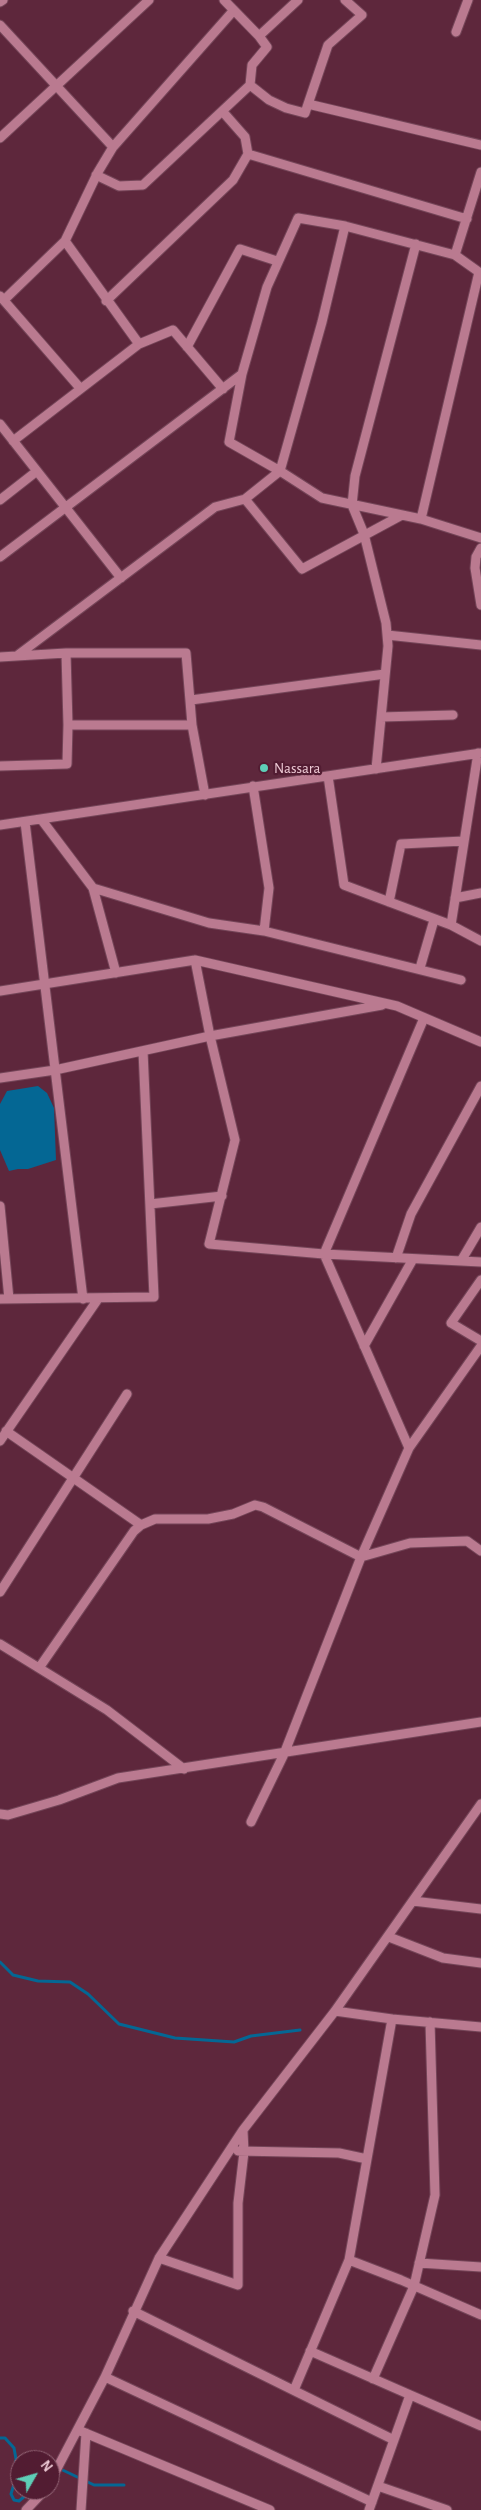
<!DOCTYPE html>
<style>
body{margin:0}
#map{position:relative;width:481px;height:2510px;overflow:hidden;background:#5e273c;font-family:"Alegreya Sans",sans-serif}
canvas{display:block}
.north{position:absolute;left:10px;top:2450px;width:50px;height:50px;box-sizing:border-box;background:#521c32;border:1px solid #906273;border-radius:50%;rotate:52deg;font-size:14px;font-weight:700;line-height:20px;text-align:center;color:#eecad5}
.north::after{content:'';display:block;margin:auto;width:18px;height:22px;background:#5eceb7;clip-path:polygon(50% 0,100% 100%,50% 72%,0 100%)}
</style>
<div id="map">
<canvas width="481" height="2510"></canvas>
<div class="north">N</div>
</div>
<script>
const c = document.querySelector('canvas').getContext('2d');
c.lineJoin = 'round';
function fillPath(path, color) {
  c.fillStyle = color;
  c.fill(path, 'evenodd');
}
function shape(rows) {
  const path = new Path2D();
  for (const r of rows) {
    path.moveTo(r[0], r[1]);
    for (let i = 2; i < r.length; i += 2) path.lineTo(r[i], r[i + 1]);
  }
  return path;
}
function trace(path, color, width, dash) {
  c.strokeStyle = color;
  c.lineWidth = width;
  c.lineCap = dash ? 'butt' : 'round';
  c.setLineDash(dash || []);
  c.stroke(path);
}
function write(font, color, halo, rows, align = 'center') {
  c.font = font + ' "Alegreya Sans",sans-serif';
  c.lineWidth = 4.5;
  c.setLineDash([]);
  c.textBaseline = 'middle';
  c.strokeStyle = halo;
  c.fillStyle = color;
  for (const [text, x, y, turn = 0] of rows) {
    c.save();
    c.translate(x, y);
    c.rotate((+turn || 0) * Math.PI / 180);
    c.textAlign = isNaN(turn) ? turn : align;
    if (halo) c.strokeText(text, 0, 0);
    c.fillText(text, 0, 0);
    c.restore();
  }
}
fillPath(shape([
 [38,1086,47,1093,54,1108,56,1160,28,1169,18,1169,9,1171,0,1150,0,1104,7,1091]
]), '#046794');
trace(shape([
 [0,1962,13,1975,38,1981,70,1982,88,1994,119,2024,175,2038,234,2042,251,2036,300,2030],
 [0,2438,5,2438,14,2448,16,2459,15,2481,11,2494,14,2500,19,2501,32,2490],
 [50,2464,94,2485,124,2485]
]), '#046794', 3);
const minor = shape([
 [224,0,259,36],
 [0,2,3,0],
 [0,25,113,147],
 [456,32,468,0],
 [250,85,269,100,286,108,305,113,328,45,362,15,345,0],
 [308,104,481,145],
 [0,138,149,0],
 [248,154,467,219],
 [96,175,119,186,143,185,250,85,252,65,267,47,259,36,298,0],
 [345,226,322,322,280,471,245,499,302,569,402,515],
 [65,241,139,344],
 [455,255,481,172],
 [0,296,80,388],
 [4,300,65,241,98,172,113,147,234,10],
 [106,301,233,180,248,154,245,137,223,112],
 [187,347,240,249,277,261],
 [0,424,121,578],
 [13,441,139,344,173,330,223,389],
 [0,500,37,471],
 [421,519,479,272,455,255,345,226,298,218,267,287,242,374,229,442,280,471,322,498,421,519,481,538],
 [481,548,476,557,475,568,481,605],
 [0,557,242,374],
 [387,635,481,645],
 [66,653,68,725,192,725],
 [18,655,215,507,245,499],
 [0,657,66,653,186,653,192,725,205,795],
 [191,700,385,674],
 [381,717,453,715],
 [0,766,67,764,68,725],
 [376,769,388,646,386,623,364,534,352,505,355,476,416,244],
 [328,776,344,885,451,925,481,941],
 [253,786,269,888,264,931],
 [41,819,93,888,116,973],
 [25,822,83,1299],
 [0,825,481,753],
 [93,888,209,923,264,931,461,980],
 [455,898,481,893],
 [389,902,401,844,464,841],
 [451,925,478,753],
 [195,960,210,1036,235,1140,209,1244,324,1254,481,1262],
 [420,968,434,920],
 [0,991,195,960,397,1006,481,1042],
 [0,1078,55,1070,210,1036,382,1005],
 [150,1204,222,1196],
 [0,1206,9,1299],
 [396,1258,411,1214,481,1086],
 [461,1261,481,1227],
 [481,1280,451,1323,481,1341],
 [0,1299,154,1297,143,1051],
 [364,1346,413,1259],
 [6,1431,141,1525],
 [0,1441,98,1299],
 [409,1448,324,1254,424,1018],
 [0,1592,127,1394],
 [0,1644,107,1710,184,1769],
 [39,1668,134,1531,141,1525,155,1519,208,1519,233,1514,255,1505,263,1507,361,1557,410,1543,467,1541,481,1551],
 [0,1814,8,1815,59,1800,118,1778,481,1722],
 [251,1822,284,1754,361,1557,409,1448,481,1346],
 [413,1901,481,1909],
 [389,1937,443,1958,481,1963],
 [335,2011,392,2019,481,2027],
 [238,2151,339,2153,367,2159],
 [159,2258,238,2285,238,2203,244,2152,243,2131],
 [349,2260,401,2280,481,2315],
 [419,2263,481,2267],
 [133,2311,394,2440],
 [310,2351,481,2426],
 [105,2377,372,2502],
 [373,2379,414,2286,435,2195,430,2022],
 [294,2390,349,2260,392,2019],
 [78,2430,270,2510],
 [50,2482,105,2377,159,2258,243,2130,335,2011,481,1804],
 [378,2486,447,2510],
 [26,2510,45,2490],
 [81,2510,86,2433],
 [369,2510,410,2395]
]);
trace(minor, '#744558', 11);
trace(minor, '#ba7a90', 9);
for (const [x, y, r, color] of [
 [264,768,5,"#5eceb7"]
]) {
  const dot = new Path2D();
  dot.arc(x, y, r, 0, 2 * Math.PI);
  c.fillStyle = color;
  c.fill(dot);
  trace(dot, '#521c32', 2);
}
write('15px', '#eecad5', '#521c32', [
 ["Nassara",274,768]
], 'left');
</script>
